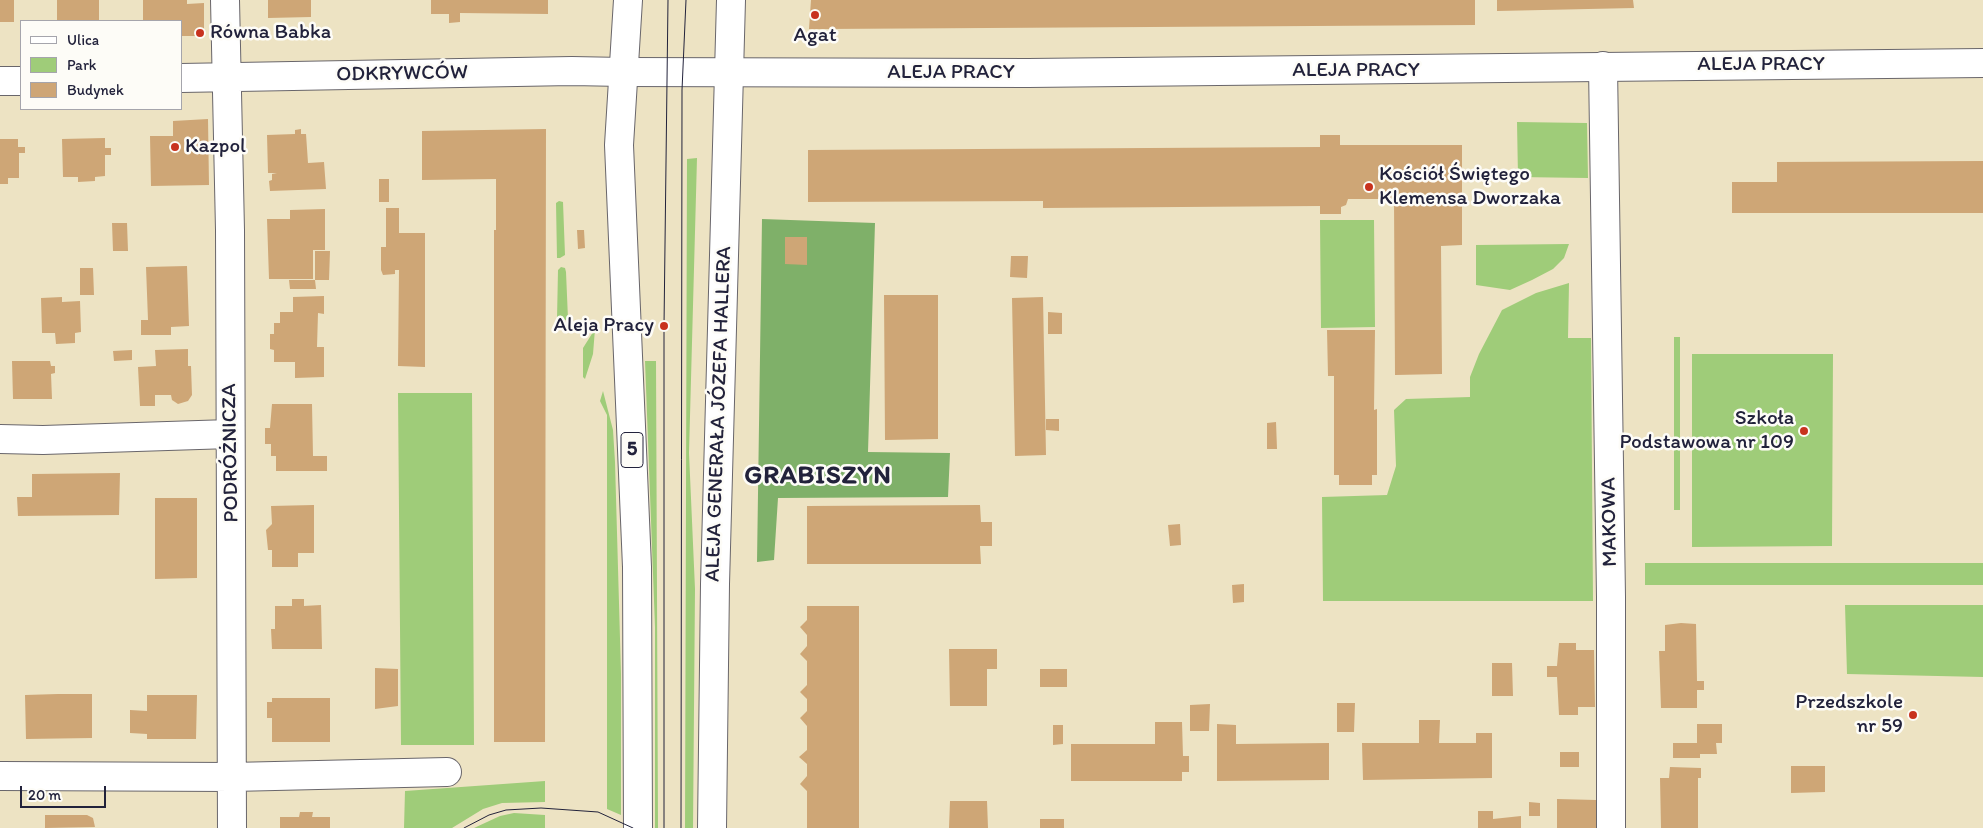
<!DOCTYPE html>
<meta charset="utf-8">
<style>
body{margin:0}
#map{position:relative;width:1983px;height:828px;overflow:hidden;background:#ede3c3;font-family:Itim,sans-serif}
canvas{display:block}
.legend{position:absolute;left:20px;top:20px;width:162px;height:90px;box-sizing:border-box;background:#fdfcf7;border:1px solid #a5a5ac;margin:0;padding:6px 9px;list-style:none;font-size:15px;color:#22223b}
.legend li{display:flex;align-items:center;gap:10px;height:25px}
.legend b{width:25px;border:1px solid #a5a5ac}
.scale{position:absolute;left:20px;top:786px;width:86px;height:22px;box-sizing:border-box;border:2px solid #22223b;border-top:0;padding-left:6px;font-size:15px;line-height:18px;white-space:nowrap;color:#22223b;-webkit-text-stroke:4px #fdfcf7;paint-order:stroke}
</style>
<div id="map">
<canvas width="1983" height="828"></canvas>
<ul class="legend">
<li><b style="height:6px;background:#fff"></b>Ulica</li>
<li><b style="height:14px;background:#9fcc79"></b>Park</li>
<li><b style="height:14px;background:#cea676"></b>Budynek</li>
</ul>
<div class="scale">20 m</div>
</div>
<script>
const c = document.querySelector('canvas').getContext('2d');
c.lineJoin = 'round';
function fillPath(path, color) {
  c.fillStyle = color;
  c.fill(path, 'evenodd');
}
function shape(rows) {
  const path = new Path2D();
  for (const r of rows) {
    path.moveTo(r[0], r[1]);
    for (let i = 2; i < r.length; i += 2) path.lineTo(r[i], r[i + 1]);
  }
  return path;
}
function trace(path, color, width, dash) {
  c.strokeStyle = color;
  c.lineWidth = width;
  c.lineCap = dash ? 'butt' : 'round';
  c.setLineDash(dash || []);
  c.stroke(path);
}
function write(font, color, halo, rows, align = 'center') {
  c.font = font + ' Itim,sans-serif';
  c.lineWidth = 5;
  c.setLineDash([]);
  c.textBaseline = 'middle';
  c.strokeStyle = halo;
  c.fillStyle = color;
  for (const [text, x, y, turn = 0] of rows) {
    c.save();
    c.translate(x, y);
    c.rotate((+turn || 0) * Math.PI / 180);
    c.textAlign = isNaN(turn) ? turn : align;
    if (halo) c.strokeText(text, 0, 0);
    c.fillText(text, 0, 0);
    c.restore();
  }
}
fillPath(shape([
 [1517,122,1587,123,1588,178,1518,177],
 [697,158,689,453,695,589,693,828,685,828,687,159],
 [559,201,563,202,565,255,560,258,557,258,556,203],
 [1320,220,1374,220,1375,327,1321,328],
 [1569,244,1564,258,1553,269,1532,280,1510,290,1476,285,1476,245],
 [561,267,565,268,566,272,568,319,561,322,557,319,558,270],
 [1569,283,1568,338,1591,338,1593,601,1323,601,1322,497,1387,495,1396,466,1394,410,1406,399,1470,397,1470,377,1479,354,1502,310,1536,293],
 [595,329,593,354,585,379,583,377,583,348],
 [1674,337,1680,337,1680,510,1674,510],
 [1692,354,1833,354,1832,546,1692,547],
 [645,361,656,361,658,828,655,828,655,627],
 [603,391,613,430,615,462,621,674,621,815,607,809,607,415,600,401],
 [398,393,472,393,474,745,401,745],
 [1645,563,1983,563,1983,585,1645,585],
 [1845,605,1983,605,1983,677,1847,674],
 [545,781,545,802,502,803,483,809,452,828,404,828,405,791],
 [514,813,545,815,545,828,474,828,500,816]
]), '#9fcc79');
fillPath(shape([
 [762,219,875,223,868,452,950,453,948,497,778,498,774,560,757,562]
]), '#7fb069');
fillPath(shape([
 [0,0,14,0,14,22,0,22],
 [57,0,99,0,99,20,57,21],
 [143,0,187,0,187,4,204,3,204,36,181,36,181,21,143,20],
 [268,0,311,0,311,17,268,18],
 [431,0,548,0,548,14,460,13,460,22,449,23,449,14,431,14],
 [811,0,1475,0,1475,25,824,29,809,29],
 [1497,0,1633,0,1634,8,1497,11],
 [208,119,209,185,151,186,150,136,173,136,173,121],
 [301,129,301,134,306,134,308,163,324,162,326,189,270,191,269,181,272,180,272,174,277,173,268,173,267,135,295,134,295,130],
 [546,129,545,742,494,742,494,230,496,230,496,179,422,180,422,131],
 [1320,135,1340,135,1340,145,1462,145,1462,245,1441,246,1442,374,1395,375,1394,199,1348,199,1346,205,1341,207,1341,214,1320,214,1320,206,1043,208,1043,201,808,202,808,150,1320,147],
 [105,138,105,148,111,148,111,155,105,155,105,176,95,177,95,181,78,182,78,177,63,177,62,139],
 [0,139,18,139,18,147,25,147,25,153,19,153,19,178,8,178,8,184,0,184],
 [1983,161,1983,213,1732,213,1732,182,1777,182,1777,162],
 [379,179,389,179,389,202,379,202],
 [386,208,399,208,399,233,425,233,425,367,398,366,399,270,395,270,395,274,383,275,381,270,381,247,386,247],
 [325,209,325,250,313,250,313,279,269,279,267,219,290,219,290,210],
 [112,223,127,223,128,251,113,251],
 [577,230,584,230,585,248,578,249],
 [785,237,807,237,807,265,785,264],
 [315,251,330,251,329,280,315,280],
 [1011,256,1028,256,1027,278,1010,277],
 [187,266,189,326,171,327,171,335,141,335,141,320,148,320,146,267],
 [80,268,93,268,94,295,80,295],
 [289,280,315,280,316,289,290,289],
 [884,295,938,295,938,439,885,440],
 [324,296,324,314,318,313,317,347,324,347,324,377,295,378,295,362,274,362,274,350,270,349,270,334,274,334,274,323,280,323,280,312,293,312,293,297],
 [62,297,62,302,80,301,81,332,75,333,75,343,56,344,55,333,42,333,41,298],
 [1043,297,1046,455,1015,456,1012,298],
 [1048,312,1062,313,1062,334,1048,334],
 [1327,330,1375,330,1374,410,1377,409,1377,475,1372,475,1372,485,1339,485,1339,475,1334,475,1334,376,1328,376],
 [188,349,188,366,191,366,192,395,188,401,178,404,172,400,171,395,155,395,155,406,140,406,138,367,156,366,155,350],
 [132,350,132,360,114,361,113,351],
 [12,361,50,361,51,366,55,366,55,373,51,374,52,399,13,399],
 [272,404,312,404,313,456,327,456,327,471,276,471,276,456,271,456,271,444,265,444,265,428,270,428],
 [1046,419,1059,419,1059,431,1046,430],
 [1276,422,1277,449,1267,449,1267,423],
 [120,473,119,515,18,516,17,497,32,497,32,474],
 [155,498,197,498,197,578,155,579],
 [314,505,314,553,298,553,298,567,272,567,272,550,268,550,266,530,272,524,271,506],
 [980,505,981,522,992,522,992,546,980,546,981,564,807,564,807,506],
 [1180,524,1181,545,1170,546,1168,525],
 [1244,584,1244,602,1233,603,1232,585],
 [292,599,304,599,304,606,321,605,322,649,272,649,271,629,275,629,275,606,292,606],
 [807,606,859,606,859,828,807,828,807,791,800,784,807,776,807,764,799,757,807,750,807,726,800,718,807,711,807,699,800,692,807,685,807,661,800,654,807,646,807,635,800,627,807,620],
 [1681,623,1696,624,1697,681,1704,681,1704,690,1697,690,1697,708,1661,708,1659,651,1665,651,1665,625],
 [1559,643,1576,643,1576,650,1594,650,1595,707,1578,707,1578,715,1559,715,1557,677,1547,677,1547,666,1557,666],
 [949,649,997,649,997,669,987,669,987,706,950,706],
 [1492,663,1512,663,1513,696,1492,696],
 [375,668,398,669,398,706,375,709],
 [1040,669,1067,669,1067,687,1040,687],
 [58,694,92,694,92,738,26,739,25,695],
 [147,695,197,695,196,739,147,739,147,734,130,733,130,710,147,711],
 [272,698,330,698,330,742,272,742,272,718,267,718,267,702,272,702],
 [1337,703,1355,703,1354,732,1337,732],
 [1210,704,1209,731,1190,731,1190,705],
 [1419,720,1440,720,1439,743,1476,743,1476,733,1492,733,1492,778,1363,780,1362,743,1419,743],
 [1155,722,1182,722,1183,756,1189,756,1189,772,1182,772,1182,781,1071,781,1071,744,1155,744],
 [1217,724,1236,725,1236,744,1329,743,1329,780,1217,781],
 [1697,724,1722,724,1722,743,1716,743,1717,754,1700,754,1700,758,1673,758,1673,743,1697,743],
 [1053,725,1063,725,1063,744,1053,745],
 [1560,752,1579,752,1579,767,1560,767],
 [1791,766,1825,766,1825,792,1791,793],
 [1670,767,1701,768,1701,778,1698,778,1698,828,1661,828,1660,778,1669,778],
 [1557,799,1596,800,1596,828,1557,828],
 [950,801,987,801,988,828,949,828],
 [1529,802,1540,803,1540,816,1529,816],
 [1478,811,1493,811,1493,819,1521,816,1521,828,1478,828],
 [300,812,313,812,312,817,330,817,330,828,280,828,280,817,299,817],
 [45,815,87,815,93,818,95,827,45,828],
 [1040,819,1064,819,1064,828,1040,828]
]), '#cea676');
const minor = shape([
 [225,0,230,230,232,828],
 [1603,66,1611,597,1611,828],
 [181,78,572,71,623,72],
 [0,81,21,81],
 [0,439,43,440,230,434],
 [0,776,232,777,447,772]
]);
const tertiary = shape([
 [623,72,1028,73,1983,63]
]);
const primary = shape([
 [628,0,619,145,637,567,638,828],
 [712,828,715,584,731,0]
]);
trace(minor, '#69666b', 30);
trace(tertiary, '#69666b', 30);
trace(primary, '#69666b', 30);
trace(minor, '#fff', 28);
trace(tertiary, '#fff', 28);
trace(primary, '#fff', 28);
trace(shape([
 [464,828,489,815,506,810,541,808,598,812,633,828],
 [664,828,664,326,668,0],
 [681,828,682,90,686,0]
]), '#22223b', 1);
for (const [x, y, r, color] of [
 [815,15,5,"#c8321e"],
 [200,33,5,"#c8321e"],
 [175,147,5,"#c8321e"],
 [1369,187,5,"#c8321e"],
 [664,326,5,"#c8321e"],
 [1804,431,5,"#c8321e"],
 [1913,715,5,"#c8321e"]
]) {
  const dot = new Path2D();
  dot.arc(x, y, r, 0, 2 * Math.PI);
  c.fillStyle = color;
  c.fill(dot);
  trace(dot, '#fdfcf7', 2);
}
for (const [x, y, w] of [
 [632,450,22]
]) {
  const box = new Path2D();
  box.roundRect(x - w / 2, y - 17.5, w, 35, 4);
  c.fillStyle = '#fdfcf7';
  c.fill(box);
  trace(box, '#22223b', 1);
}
write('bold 20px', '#22223b', null, [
 ["5",632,450]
]);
write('21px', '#22223b', '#fdfcf7', [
 ["Równa Babka",210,33],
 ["Agat",815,36,"center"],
 ["Kazpol",185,147],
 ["Kościół Świętego",1379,175],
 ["Klemensa Dworzaka",1379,199],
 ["Aleja Pracy",654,326,"right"],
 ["Szkoła",1794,419,"right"],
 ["Podstawowa nr 109",1794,443,"right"],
 ["Przedszkole",1903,703,"right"],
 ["nr 59",1903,727,"right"]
], 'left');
write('21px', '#22223b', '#fdfcf7', [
 ["ALEJA PRACY",1761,65],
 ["ALEJA PRACY",1356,71],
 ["ALEJA PRACY",951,73],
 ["ODKRYWCÓW",402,74,-1],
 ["ALEJA GENERAŁA JÓZEFA HALLERA",719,414,-88],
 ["PODRÓŻNICZA",231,453,-91],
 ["MAKOWA",1610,522,-91]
]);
c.letterSpacing = '1px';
write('bold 26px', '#22223b', '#fdfcf7', [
 ["GRABISZYN",818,476]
]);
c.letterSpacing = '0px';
</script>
